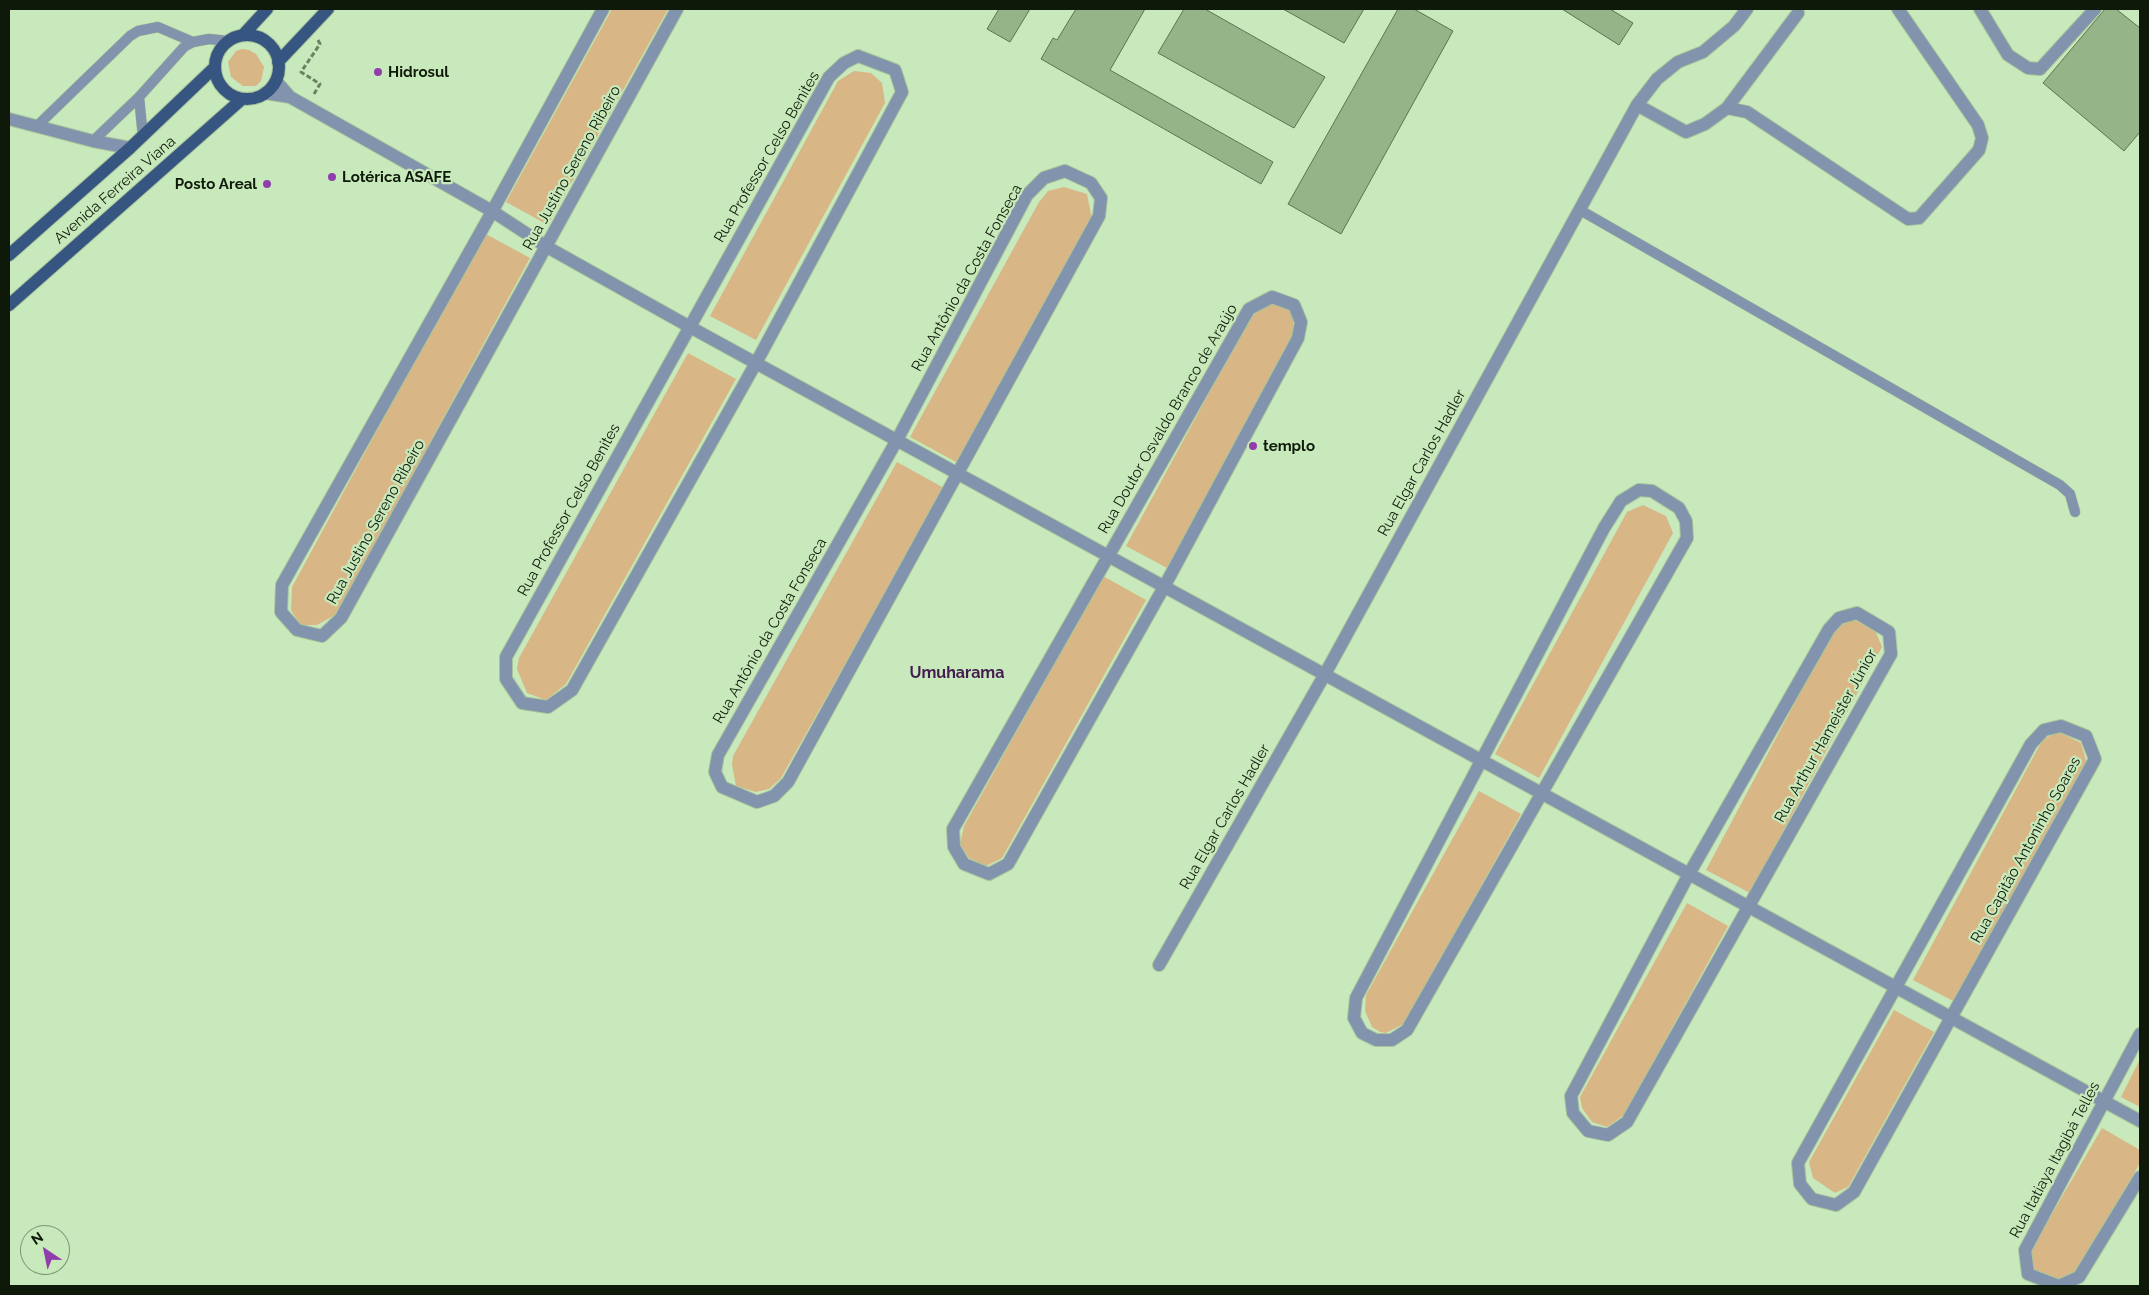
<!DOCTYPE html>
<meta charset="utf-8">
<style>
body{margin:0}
#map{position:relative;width:2149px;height:1295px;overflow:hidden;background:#c8e9bb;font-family:Raleway,sans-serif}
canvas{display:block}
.frame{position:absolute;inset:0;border:10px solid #0e1909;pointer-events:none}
.north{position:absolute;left:20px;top:1225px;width:50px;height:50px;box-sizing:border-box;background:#c8e9bb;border:1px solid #7e9674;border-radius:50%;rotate:326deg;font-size:14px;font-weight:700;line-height:20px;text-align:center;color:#0e1909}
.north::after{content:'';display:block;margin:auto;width:18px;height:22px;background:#913dac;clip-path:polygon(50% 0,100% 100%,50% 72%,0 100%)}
</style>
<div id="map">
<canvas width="2149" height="1295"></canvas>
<div class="frame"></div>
<div class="north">N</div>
</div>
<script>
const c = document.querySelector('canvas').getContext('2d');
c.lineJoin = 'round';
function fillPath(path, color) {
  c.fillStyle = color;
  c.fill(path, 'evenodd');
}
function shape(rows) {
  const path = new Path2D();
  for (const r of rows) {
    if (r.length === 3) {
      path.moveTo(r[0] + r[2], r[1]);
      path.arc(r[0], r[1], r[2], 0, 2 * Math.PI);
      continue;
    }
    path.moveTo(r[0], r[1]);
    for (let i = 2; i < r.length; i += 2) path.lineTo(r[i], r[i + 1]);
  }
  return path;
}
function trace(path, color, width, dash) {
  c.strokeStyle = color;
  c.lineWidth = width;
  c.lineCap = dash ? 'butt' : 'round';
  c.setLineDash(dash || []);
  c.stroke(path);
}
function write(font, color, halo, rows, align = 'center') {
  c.font = font + ' Raleway,sans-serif';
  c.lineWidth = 4.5;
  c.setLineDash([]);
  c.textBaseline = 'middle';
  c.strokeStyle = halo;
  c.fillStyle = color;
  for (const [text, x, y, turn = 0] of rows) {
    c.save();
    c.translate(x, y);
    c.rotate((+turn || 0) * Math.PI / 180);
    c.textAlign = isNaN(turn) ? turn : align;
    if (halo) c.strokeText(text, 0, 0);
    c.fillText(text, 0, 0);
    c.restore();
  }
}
fillPath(shape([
 [612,9,668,9,548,225,506,202],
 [242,49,249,50,256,54,264,67,261,81,256,86,243,86,231,77,228,62,236,51],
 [854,71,871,73,882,83,885,103,756,340,710,316,838,81],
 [1064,187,1087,194,1092,219,958,463,910,437,1039,202,1048,191],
 [484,233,530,258,337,614,317,625,300,625,291,610,292,587],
 [1272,304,1289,308,1294,321,1292,339,1167,568,1126,546,1252,314],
 [688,353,736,379,566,684,546,700,527,693,517,669,519,658],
 [897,462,944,488,781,778,769,789,756,792,736,786,732,765,733,756],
 [1643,505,1666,516,1673,533,1539,778,1495,754,1627,512],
 [1103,576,1146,600,1002,858,986,866,969,858,960,844,964,826],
 [1852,619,1875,630,1882,647,1750,893,1706,870,1835,627],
 [2059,732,2081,743,2087,764,1955,1002,1913,980,2043,739],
 [1479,791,1521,814,1405,1023,1386,1033,1380,1032,1372,1027,1365,1011,1366,995],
 [1687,903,1728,926,1624,1115,1607,1127,1592,1122,1582,1108,1580,1097],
 [1894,1010,1934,1032,1848,1187,1835,1193,1813,1178,1809,1162],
 [2140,1059,2140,1107,2121,1097],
 [2102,1128,2140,1150,2140,1163,2076,1274,2056,1281,2034,1271,2031,1250]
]), '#d8b685');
const building = shape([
 [999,9,1030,9,1010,42,987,29,999,9],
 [1076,9,1145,9,1110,70,1273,162,1261,184,1041,59,1053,38,1057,40,1076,9],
 [1184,9,1205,9,1325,77,1294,128,1158,53,1184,9],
 [1283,9,1364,9,1344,43,1283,9],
 [1398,9,1414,9,1453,31,1341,234,1288,204,1398,9],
 [1562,9,1610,9,1633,23,1619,45,1562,9],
 [2105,9,2116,9,2140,28,2140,132,2124,151,2043,83,2105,9]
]);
fillPath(building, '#95b488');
trace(building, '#59764d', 1);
const service = shape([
 [139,97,143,137],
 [37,126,130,36,138,31,158,27,193,42],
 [93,141,139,97,184,47,193,42,209,39,228,41],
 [1580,210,2060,485,2070,494,2075,512]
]);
const minor = shape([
 [603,9,488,219,282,585,281,612,297,630,322,636,341,618,677,9],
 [1980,9,2008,55,2028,68,2040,69,2095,9],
 [858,56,895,70,902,92,756,363,572,690,548,707,522,703,506,679,506,657,829,77,844,63,858,56],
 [1637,105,1686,132,1705,124,1727,108,1747,112,1908,219,1919,218,1979,150,1982,138,1978,125,1898,9],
 [1727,108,1798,13],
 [1065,171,1091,183,1101,198,1099,216,788,782,774,796,757,802,722,787,715,772,718,755,897,440,1027,195,1044,178,1065,171],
 [1272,297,1294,305,1301,322,1298,338,1164,587,1008,864,989,874,964,864,954,847,953,829,1249,309,1272,297],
 [1639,490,1652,491,1679,508,1686,521,1687,538,1407,1030,1392,1040,1376,1040,1362,1033,1354,1018,1356,998,1604,528,1621,501,1639,490],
 [1857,613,1889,632,1891,654,1627,1122,1608,1135,1588,1131,1573,1113,1571,1096,1689,874,1829,629,1839,618,1857,613],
 [2061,726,2086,736,2095,759,1854,1192,1836,1205,1812,1199,1800,1184,1798,1163,2031,744,2044,730,2061,726],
 [1159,965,1325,674,1637,105,1657,79,1678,62,1703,52,1734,26,1747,9],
 [2059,1286,2028,1274,2025,1250,2140,1034],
 [2059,1286,2079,1277,2140,1177]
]);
const tertiary = shape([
 [276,81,290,97,492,211,547,247,690,327,2140,1121],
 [265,93,290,97],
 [9,119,93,141,130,148]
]);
const primary = shape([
 [243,35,267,9],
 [247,67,32],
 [278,62,328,9],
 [9,255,130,148,215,67],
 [9,305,242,99]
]);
trace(service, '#a7c49b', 11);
trace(minor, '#a7c49b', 14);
trace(tertiary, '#a7c49b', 14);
trace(primary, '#a7c49b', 14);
trace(shape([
 [314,94,320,84,301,72,320,44,318,40]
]), '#6b8162', 3, [5, 2.5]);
trace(service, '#8193ad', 10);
trace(minor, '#8193ad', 12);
trace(tertiary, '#8193ad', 12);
trace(primary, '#365581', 12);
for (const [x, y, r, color] of [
 [378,72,5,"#913dac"],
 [332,177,5,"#913dac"],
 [267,184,5,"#913dac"],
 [1253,446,5,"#913dac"]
]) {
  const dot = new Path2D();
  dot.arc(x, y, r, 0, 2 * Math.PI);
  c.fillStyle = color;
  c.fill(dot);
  trace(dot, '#c8e9bb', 2);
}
write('bold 15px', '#0e1909', '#c8e9bb', [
 ["Hidrosul",388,72],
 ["Lotérica ASAFE",342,177],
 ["Posto Areal",257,184,"right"],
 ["templo",1263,446]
], 'left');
write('15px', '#0e1909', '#c8e9bb', [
 ["Rua Professor Celso Benites",767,157,-60],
 ["Rua Justino Sereno Ribeiro",572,168,-61],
 ["Avenida Ferreira Viana",115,190,-41],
 ["Rua Antônio da Costa Fonseca",967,278,-61],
 ["Rua Doutor Osvaldo Branco de Araújo",1168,419,-60],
 ["Rua Elgar Carlos Hadler",1422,463,-61],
 ["Rua Professor Celso Benites",569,510,-61],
 ["Rua Justino Sereno Ribeiro",376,522,-61],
 ["Rua Antônio da Costa Fonseca",770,631,-60],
 ["Rua Arthur Hameister Júnior",1826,736,-61],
 ["Rua Elgar Carlos Hadler",1225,817,-60],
 ["Rua Capitão Antoninho Soares",2026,850,-61],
 ["Rua Itatiaya Itagibá Telles",2055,1160,-62]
]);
write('bold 16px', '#431b50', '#c8e9bb', [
 ["Umuharama",957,673]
]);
</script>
